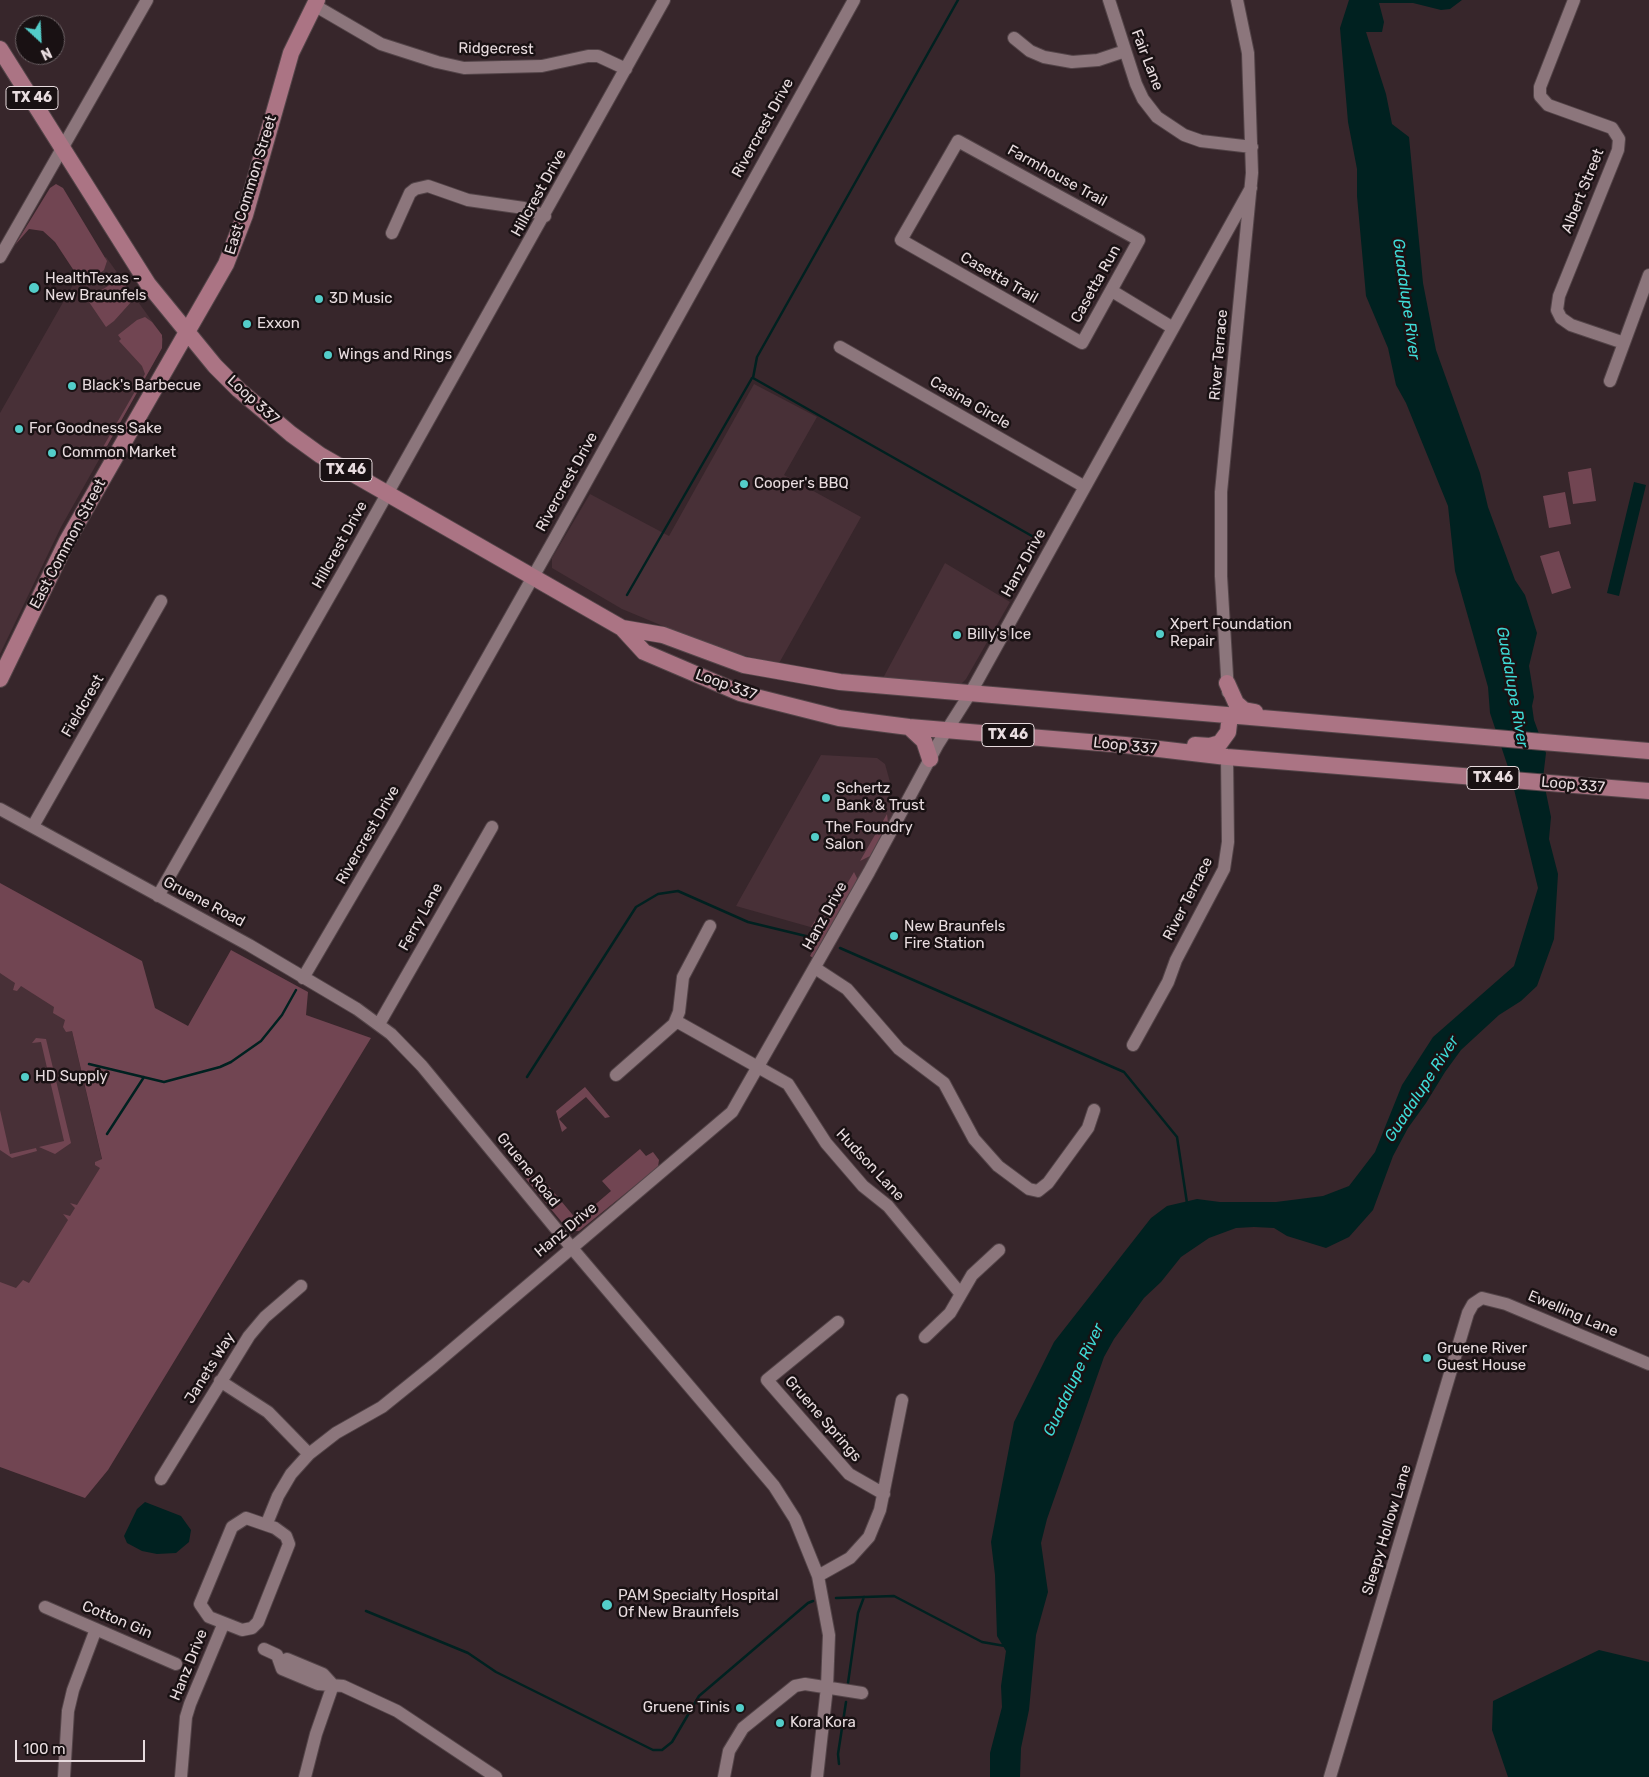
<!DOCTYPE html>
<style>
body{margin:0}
#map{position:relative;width:1649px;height:1777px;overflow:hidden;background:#37262b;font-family:Rubik,sans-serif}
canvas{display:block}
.north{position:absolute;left:15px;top:15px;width:50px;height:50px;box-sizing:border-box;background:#191113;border:1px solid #6c6265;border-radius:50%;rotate:155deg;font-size:14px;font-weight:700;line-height:20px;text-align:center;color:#e8dcdf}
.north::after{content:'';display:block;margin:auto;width:18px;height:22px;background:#53cdc9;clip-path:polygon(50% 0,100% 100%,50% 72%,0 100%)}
.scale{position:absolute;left:15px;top:1740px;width:130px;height:22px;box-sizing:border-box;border:2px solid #e8dcdf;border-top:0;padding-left:6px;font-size:15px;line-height:18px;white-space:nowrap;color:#e8dcdf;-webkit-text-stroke:4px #191113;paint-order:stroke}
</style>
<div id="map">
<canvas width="1649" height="1777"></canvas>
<div class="north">N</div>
<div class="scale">100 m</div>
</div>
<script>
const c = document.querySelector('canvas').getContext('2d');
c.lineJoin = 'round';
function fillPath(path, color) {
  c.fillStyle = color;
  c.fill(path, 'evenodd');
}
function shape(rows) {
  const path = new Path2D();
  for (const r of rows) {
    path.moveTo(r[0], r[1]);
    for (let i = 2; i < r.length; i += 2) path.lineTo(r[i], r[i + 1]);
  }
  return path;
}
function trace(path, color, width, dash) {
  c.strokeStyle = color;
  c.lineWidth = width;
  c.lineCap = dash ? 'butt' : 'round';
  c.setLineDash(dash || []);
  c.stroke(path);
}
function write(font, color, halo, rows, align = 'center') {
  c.font = font + ' Rubik,sans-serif';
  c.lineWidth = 5;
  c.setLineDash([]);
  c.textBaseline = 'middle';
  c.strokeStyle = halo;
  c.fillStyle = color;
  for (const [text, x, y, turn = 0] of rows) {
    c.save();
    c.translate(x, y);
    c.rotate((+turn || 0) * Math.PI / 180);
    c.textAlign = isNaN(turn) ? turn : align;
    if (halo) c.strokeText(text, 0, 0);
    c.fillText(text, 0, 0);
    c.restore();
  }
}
fillPath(shape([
 [106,257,159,331,163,339,162,348,61,527,0,654,0,413,78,276],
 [754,384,817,417,784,475,861,517,778,665,711,646,622,609,552,568,552,558,590,494,669,536],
 [945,563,1010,602,966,679,959,686,882,680],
 [821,755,877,758,885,764,890,782,888,800,895,803,902,800,828,932,736,906],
 [0,969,67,1010,104,1169,26,1296,0,1286]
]), '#483037');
fillPath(shape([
 [56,184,63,188,107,261,104,270,84,286,55,242,43,231,29,229,15,245,50,188],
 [115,282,125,284,132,295,132,301,114,321,106,327,89,302,96,293],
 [145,317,152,322,162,335,162,348,107,446,103,447,145,374,142,366,119,341,121,339,118,335,137,320],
 [1591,468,1596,501,1573,504,1568,472],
 [1565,492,1571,524,1549,528,1543,496],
 [1559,551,1571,588,1552,594,1540,556],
 [887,814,888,823,870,856,860,861],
 [854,872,857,878,856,883,813,958,810,956,818,941,812,949,811,946,819,929,811,927,816,919,824,923],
 [0,883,142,961,155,1008,188,1026,231,950,308,992,306,1015,371,1038,108,1470,85,1498,0,1467,0,1282,16,1288,23,1280,29,1283,68,1220,63,1214,70,1216,75,1208,70,1203,77,1205,100,1168,95,1165,95,1162,102,1159,72,1031,66,1032,63,1027,65,1020,53,1013,54,1007,21,986,17,991,13,990,15,983,0,973],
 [36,1038,46,1039,71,1143,55,1154,39,1147,64,1141,41,1042,32,1043],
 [585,1087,610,1117,605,1118,586,1097,559,1119,567,1128,562,1132,556,1111],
 [0,1110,10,1154,36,1148,37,1151,12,1158,0,1150],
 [640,1149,646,1156,653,1152,659,1160,658,1167,579,1231,572,1231,565,1226,526,1179,532,1174,541,1177,577,1220,611,1191,602,1181]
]), '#714552');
fillPath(shape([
 [1349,0,1462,0,1450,9,1441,10,1413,3,1379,3,1384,22,1382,32,1366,32,1386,94,1392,124,1409,137,1423,283,1436,350,1480,473,1488,507,1515,580,1525,595,1537,633,1529,666,1534,697,1532,706,1534,720,1546,753,1543,778,1551,817,1549,839,1558,874,1554,939,1537,986,1521,1001,1499,1015,1461,1050,1445,1072,1426,1103,1408,1128,1393,1156,1373,1210,1349,1237,1326,1248,1287,1236,1274,1228,1254,1227,1236,1228,1209,1238,1181,1257,1161,1282,1144,1298,1114,1339,1104,1357,1047,1519,1041,1543,1048,1592,1036,1635,1029,1710,1021,1748,1020,1777,990,1777,990,1753,1002,1707,1001,1686,1006,1651,997,1636,995,1575,991,1542,1014,1422,1054,1342,1151,1218,1167,1206,1197,1199,1220,1202,1276,1202,1323,1196,1349,1186,1375,1152,1402,1085,1433,1037,1514,966,1538,888,1510,773,1490,713,1488,687,1455,571,1448,506,1406,403,1396,385,1388,348,1366,296,1357,196,1357,169,1348,122,1340,28],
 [1634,482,1646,485,1619,596,1607,593],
 [145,1502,181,1516,191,1530,189,1542,176,1553,157,1554,142,1551,127,1543,124,1536,137,1509],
 [1599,1650,1649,1662,1649,1777,1508,1777,1492,1730,1493,1701]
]), '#002120');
trace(shape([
 [958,0,757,357,753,378,1039,540],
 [627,595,752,378],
 [840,948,1124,1072,1177,1137,1187,1203],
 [89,1064,164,1082,220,1067,231,1062,261,1041,282,1015,296,990],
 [527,1077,636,907,658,894,678,891,748,922,814,938],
 [107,1134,144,1077],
 [836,1598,894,1596,982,1642,1005,1646],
 [366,1611,468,1653,496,1672,653,1750,662,1750,672,1742,699,1696,808,1603,813,1601],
 [848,1683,858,1613,864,1597],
 [839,1764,838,1754,846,1702]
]), '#002120', 2.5);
const minor = shape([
 [1109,0,1136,84,1143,99,1157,117,1184,135,1201,141,1252,147],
 [1574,0,1540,87,1540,96,1548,105,1612,128,1619,139,1618,150,1559,296,1557,310,1561,318,1571,325,1624,343],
 [314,5,381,44,437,62,464,68,542,66,588,56,598,56,626,69],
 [1014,38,1030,51,1044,57,1072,62,1098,60,1125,51],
 [958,141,1139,240,1082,343,901,240,958,141],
 [392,233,410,193,415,189,428,186,468,200,524,208,545,216],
 [0,257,147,0],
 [1112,291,1173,328],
 [840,347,1085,487],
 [1610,381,1649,275],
 [1228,692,1221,576,1221,492,1252,173,1248,53,1237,0],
 [0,809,249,945,357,1009,391,1034,422,1066,571,1247,774,1486,795,1519,818,1576,829,1635,827,1687,817,1777],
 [33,826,161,601],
 [158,896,345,569,664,0],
 [815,968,847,989,899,1049,944,1083,974,1139,998,1166,1029,1189,1038,1191,1048,1183,1088,1128,1094,1110],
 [303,978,394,823,555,538,854,0],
 [676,1021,788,1084,826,1143,863,1186,888,1206,960,1293],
 [379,1024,492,827],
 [1133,1045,1168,982,1176,960,1224,869,1228,842,1227,757],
 [616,1075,674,1024,679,1012,683,977,710,926],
 [838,1322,767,1380,849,1474,884,1494],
 [925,1337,950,1313,972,1275,999,1250],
 [220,1381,268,1412,309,1454],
 [161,1479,249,1336,265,1317,301,1286],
 [246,1518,275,1528,286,1536,289,1544,258,1622,252,1628,242,1630,209,1617,200,1604,232,1527,246,1518],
 [267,1523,278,1496,291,1474,309,1454,336,1433,382,1407,434,1365,732,1112,869,872,938,744,971,692,1251,188],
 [818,1576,850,1558,869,1537,880,1510,902,1400],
 [45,1607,176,1664],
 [264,1649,277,1655,282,1669,318,1684,343,1686,397,1711,496,1777],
 [280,1663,287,1659,323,1674,333,1685],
 [64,1777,68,1711,73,1690,96,1629],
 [181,1777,186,1717,190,1704,223,1625],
 [305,1777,316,1734,333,1685],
 [724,1777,729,1751,743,1728,795,1686,805,1684,862,1693],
 [1330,1777,1468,1313,1473,1304,1482,1298,1506,1304,1649,1364]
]);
const major = shape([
 [0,49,148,284,215,366,239,390,291,434,320,455,622,628,663,635,744,665,840,682,1649,751],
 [622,628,644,652,740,693,839,718,909,727,1125,745,1227,757,1649,791],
 [0,679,67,541,226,264,245,215,291,53,317,0],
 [1227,683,1236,703,1244,710,1255,712],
 [909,727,924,741,930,759],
 [1195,745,1210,746,1220,743,1228,732,1230,715]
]);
trace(minor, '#534448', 14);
trace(major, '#534448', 18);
trace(minor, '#8c767c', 12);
trace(major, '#ab7484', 16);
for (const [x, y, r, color] of [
 [34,288,6,"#53cdc9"],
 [319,299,5,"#53cdc9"],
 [247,324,5,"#53cdc9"],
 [328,355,5,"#53cdc9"],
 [72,386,5,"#53cdc9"],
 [19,429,5,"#53cdc9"],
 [52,453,5,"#53cdc9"],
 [744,484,5,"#53cdc9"],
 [1160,634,5,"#53cdc9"],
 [957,635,5,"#53cdc9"],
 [826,798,5,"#53cdc9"],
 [815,837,5,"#53cdc9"],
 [894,936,5,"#53cdc9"],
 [25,1077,5,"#53cdc9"],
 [1427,1358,5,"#53cdc9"],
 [607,1605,6,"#53cdc9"],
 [740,1708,5,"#53cdc9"],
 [780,1723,5,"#53cdc9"]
]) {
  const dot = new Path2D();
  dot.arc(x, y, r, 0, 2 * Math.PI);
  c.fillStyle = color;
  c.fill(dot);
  trace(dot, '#191113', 2);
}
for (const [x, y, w] of [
 [32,98,52],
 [346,470,52],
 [1008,735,52],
 [1493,778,52]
]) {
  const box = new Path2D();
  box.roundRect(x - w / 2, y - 11.5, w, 23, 4);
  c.fillStyle = '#191113';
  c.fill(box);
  trace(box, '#e8dcdf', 1);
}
write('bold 14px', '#e8dcdf', null, [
 ["TX 46",32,98],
 ["TX 46",346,470],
 ["TX 46",1008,735],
 ["TX 46",1493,778]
]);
write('15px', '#e8dcdf', '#191113', [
 ["Ridgecrest",496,49,1],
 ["Fair Lane",1147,60,69],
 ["Rivercrest Drive",763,128,-61],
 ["Farmhouse Trail",1057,176,29],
 ["East Common Street",251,185,-73],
 ["Albert Street",1583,191,-68],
 ["Hillcrest Drive",539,193,-61],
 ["Casetta Trail",999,278,30],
 ["Casetta Run",1096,284,-61],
 ["River Terrace",1219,355,-85],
 ["Loop 337",253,400,42],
 ["Casina Circle",970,403,30],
 ["Rivercrest Drive",567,482,-61],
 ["East Common Street",68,544,-62],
 ["Hillcrest Drive",340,545,-61],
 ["Hanz Drive",1024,563,-61],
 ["Loop 337",726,685,20],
 ["Fieldcrest",83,706,-60],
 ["Loop 337",1125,746,6],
 ["Loop 337",1573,785,5],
 ["Rivercrest Drive",368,835,-60],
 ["River Terrace",1188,899,-63],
 ["Gruene Road",204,902,28],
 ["Hanz Drive",825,916,-61],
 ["Ferry Lane",421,917,-61],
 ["Hudson Lane",870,1165,47],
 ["Gruene Road",528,1170,51],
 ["Hanz Drive",566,1230,-40],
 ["Ewelling Lane",1573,1314,23],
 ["Janets Way",210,1368,-58],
 ["Gruene Springs",823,1419,49],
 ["Sleepy Hollow Lane",1387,1530,-73],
 ["Cotton Gin",117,1620,23],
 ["Hanz Drive",189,1665,-68]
]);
write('15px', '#e8dcdf', '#191113', [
 ["HealthTexas -",45,279],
 ["New Braunfels",45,296],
 ["3D Music",329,299],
 ["Exxon",257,324],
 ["Wings and Rings",338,355],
 ["Black's Barbecue",82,386],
 ["For Goodness Sake",29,429],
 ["Common Market",62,453],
 ["Cooper's BBQ",754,484],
 ["Xpert Foundation",1170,625],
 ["Repair",1170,642],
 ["Billy's Ice",967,635],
 ["Schertz",836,789],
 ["Bank & Trust",836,806],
 ["The Foundry",825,828],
 ["Salon",825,845],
 ["New Braunfels",904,927],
 ["Fire Station",904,944],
 ["HD Supply",35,1077],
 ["Gruene River",1437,1349],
 ["Guest House",1437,1366],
 ["PAM Specialty Hospital",618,1596],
 ["Of New Braunfels",618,1613],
 ["Gruene Tinis",730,1708,"right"],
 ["Kora Kora",790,1723]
], 'left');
write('italic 16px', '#3edad6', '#191113', [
 ["Guadalupe River",1406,299,82],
 ["Guadalupe River",1512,687,80],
 ["Guadalupe River",1422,1089,-57],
 ["Guadalupe River",1074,1380,-65]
]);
</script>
